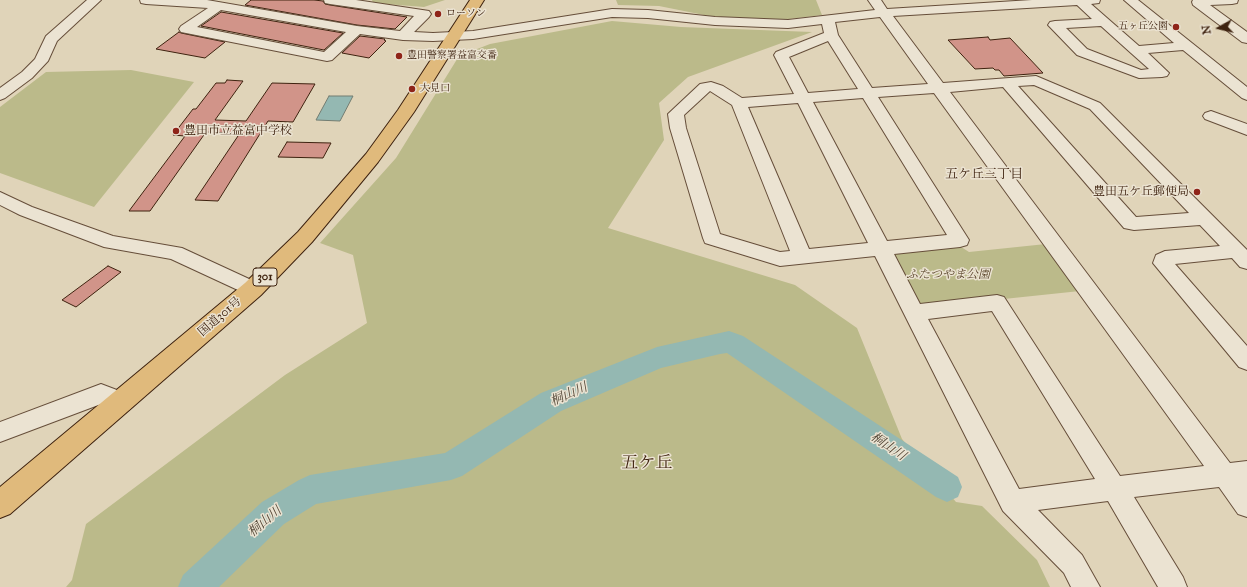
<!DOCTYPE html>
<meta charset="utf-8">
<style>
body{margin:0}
#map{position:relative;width:1247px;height:587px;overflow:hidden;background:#e0d4b9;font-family:"IM FELL Great Primer",serif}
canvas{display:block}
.north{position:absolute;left:1199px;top:8px;width:40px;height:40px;-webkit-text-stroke:3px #ebe3d2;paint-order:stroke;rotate:262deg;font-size:11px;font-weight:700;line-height:16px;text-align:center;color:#3e220f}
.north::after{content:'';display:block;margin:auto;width:14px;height:18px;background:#3e220f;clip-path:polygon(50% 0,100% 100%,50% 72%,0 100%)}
</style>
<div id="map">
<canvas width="1247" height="587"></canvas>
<div class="north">N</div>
</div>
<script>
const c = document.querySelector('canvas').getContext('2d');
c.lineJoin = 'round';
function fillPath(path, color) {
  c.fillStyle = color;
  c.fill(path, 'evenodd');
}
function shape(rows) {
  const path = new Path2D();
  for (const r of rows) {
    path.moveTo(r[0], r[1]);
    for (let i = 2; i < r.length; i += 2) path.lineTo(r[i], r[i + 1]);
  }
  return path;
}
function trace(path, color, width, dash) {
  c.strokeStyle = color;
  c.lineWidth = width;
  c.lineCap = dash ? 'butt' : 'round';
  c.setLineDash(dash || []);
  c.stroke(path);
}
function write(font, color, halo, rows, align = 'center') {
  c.font = font + ' "IM FELL Great Primer","Noto Serif JP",serif';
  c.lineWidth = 3;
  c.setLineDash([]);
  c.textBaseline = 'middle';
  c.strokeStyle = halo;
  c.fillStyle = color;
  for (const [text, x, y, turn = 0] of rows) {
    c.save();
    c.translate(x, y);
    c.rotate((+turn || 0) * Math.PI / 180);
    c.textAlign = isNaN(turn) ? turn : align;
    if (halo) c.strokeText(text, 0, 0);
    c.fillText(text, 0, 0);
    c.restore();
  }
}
fillPath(shape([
 [372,0,445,0,424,7,373,3],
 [616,0,816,0,822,15,773,21,719,18,659,6,618,5],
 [612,21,681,27,812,32,688,77,659,103,664,140,608,228,795,285,857,328,902,439,956,502,982,506,1037,560,1050,587,66,587,72,580,86,524,285,375,367,323,353,255,320,243,396,158,459,56,490,44],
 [131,70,194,82,94,207,0,173,0,107,46,72],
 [1046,244,1080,291,918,308,888,252,958,245,969,252]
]), '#bbba8a');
const water = shape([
 [329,96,353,96,340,121,316,120,329,96]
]);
fillPath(water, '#94b8b2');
trace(water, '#727c71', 1);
fillPath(shape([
 [729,331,743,336,958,477,962,487,958,497,947,502,936,497,727,353,720,354,661,368,561,411,462,476,451,480,316,504,284,524,219,587,178,587,183,575,262,502,299,480,310,475,445,453,541,393,657,347,729,331]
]), '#94b8b2');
const building = shape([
 [251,0,314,0,323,1,325,4,330,5,407,17,395,29,357,25,245,5,251,0],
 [221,12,343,33,324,50,201,26,221,12],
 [179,32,181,33,225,42,205,58,156,49,179,32],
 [360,36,385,39,384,40,386,41,369,58,342,53,360,36],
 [988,37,990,40,1010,38,1043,73,1004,76,999,70,995,70,993,68,975,69,948,40,988,37],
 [227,80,243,81,215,120,246,121,272,83,315,84,293,122,268,121,218,201,195,200,240,133,206,132,150,211,129,211,185,136,173,135,193,109,196,109,216,83,225,83,227,80],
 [287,142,331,143,323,158,278,157,287,142],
 [108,266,121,272,76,307,62,300,108,266]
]);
fillPath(building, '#d19489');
trace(building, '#3e220f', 1);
const minor = shape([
 [87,0,101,0,57,41,48,61,32,78,5,98,0,100,0,88,22,72,35,59,46,36,87,0],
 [140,0,207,0,357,26,400,31,414,16,330,4,325,3,324,0,356,0,429,11,431,14,429,17,414,32,433,33,473,31,612,9,648,10,715,17,788,20,875,10,868,0,881,0,887,9,1032,0,1100,0,1099,3,1091,4,1139,46,1174,43,1124,0,1138,0,1247,87,1247,100,1242,98,1183,50,1148,53,1169,73,1167,76,1162,77,1139,78,1077,55,1048,25,1050,22,1055,21,1092,19,1077,5,893,16,943,83,1036,76,1100,103,1247,250,1247,269,1240,267,1232,258,1175,264,1247,346,1247,370,1239,367,1153,263,1156,255,1165,251,1220,246,1200,225,1134,230,1124,228,1003,87,950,92,1230,463,1247,461,1247,517,1238,514,1219,487,1134,497,1183,577,1187,587,1158,587,1108,501,1038,510,1082,555,1100,587,1071,587,1064,573,1003,511,875,256,780,266,705,243,703,238,670,128,668,114,700,84,711,82,723,86,742,98,794,94,774,55,776,52,824,33,822,24,788,28,715,25,648,18,612,17,473,39,433,41,403,40,360,34,332,60,327,61,181,32,179,29,181,26,208,8,146,4,141,3,140,0],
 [221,10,346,32,324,52,197,27,221,10],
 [880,17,928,84,872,88,838,35,835,22,880,17],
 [1101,26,1131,53,1149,69,1141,70,1087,49,1066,28,1101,26],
 [828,41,858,89,808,93,789,57,828,41],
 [1034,85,1090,109,1189,213,1136,217,1018,86,1034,85],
 [710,91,732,105,790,251,780,252,720,234,686,128,684,115,710,91],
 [934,93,1204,466,1120,476,1004,297,997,295,920,304,894,254,960,247,967,245,969,240,878,97,934,93],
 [863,98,947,235,887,241,813,102,863,98],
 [798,103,868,243,809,249,748,107,798,103],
 [992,311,1095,479,1019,489,928,319,992,311],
 [1193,0,1238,0,1237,3,1232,4,1210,5,1247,32,1247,43,1242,42,1193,5,1192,2,1193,0],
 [1211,111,1247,124,1247,135,1205,119,1203,116,1205,113,1211,111],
 [0,192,32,207,113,236,182,248,260,284,263,289,260,294,253,297,171,259,104,247,20,215,0,205,0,192],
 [101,384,130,395,133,402,130,409,122,412,101,404,0,442,0,422,101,384]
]);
const highway = shape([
 [470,0,484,0,414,112,378,162,312,242,261,295,10,514,0,518,0,487,245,283,298,232,366,154,398,110,470,0]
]);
trace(minor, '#664e3a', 2);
trace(highway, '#3e220f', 2);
fillPath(minor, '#ebe3d2');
fillPath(highway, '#e0ba7c');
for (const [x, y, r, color] of [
 [438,14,4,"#8f2418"],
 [1176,27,4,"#8f2418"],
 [399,56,4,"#8f2418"],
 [412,89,4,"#8f2418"],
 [176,131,4,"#8f2418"],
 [1197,192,4,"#8f2418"]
]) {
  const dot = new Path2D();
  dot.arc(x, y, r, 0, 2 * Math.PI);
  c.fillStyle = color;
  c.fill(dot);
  trace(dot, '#ebe3d2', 1.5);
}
write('10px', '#3e220f', '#ebe3d2', [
 ["ローソン",446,14],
 ["五ヶ丘公園",1168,27,"right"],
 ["豊田警察署益富交番",407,56],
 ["大見口",420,89]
], 'left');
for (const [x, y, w] of [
 [265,277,24]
]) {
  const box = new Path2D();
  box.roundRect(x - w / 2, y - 9, w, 18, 3);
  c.fillStyle = '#ebe3d2';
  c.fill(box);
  trace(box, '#3e220f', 1);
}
write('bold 11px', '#3e220f', null, [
 ["301",265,277]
]);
write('12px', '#3e220f', '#ebe3d2', [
 ["豊田市立益富中学校",184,131],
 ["豊田五ケ丘郵便局",1189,192,"right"]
], 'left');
write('italic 12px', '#5d482e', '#ebe3d2', [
 ["ふたつやま公園",948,275]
]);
write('12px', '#3e220f', '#ebe3d2', [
 ["国道301号",220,317,-41]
]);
write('13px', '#3e220f', '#ebe3d2', [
 ["五ケ丘三丁目",984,175]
]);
write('italic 13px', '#544838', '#ebe3d2', [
 ["桐山川",569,395,-24],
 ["桐山川",888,447,34],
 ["桐山川",265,522,-40]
]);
write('17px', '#3e220f', '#ebe3d2', [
 ["五ケ丘",647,464]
]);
</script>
